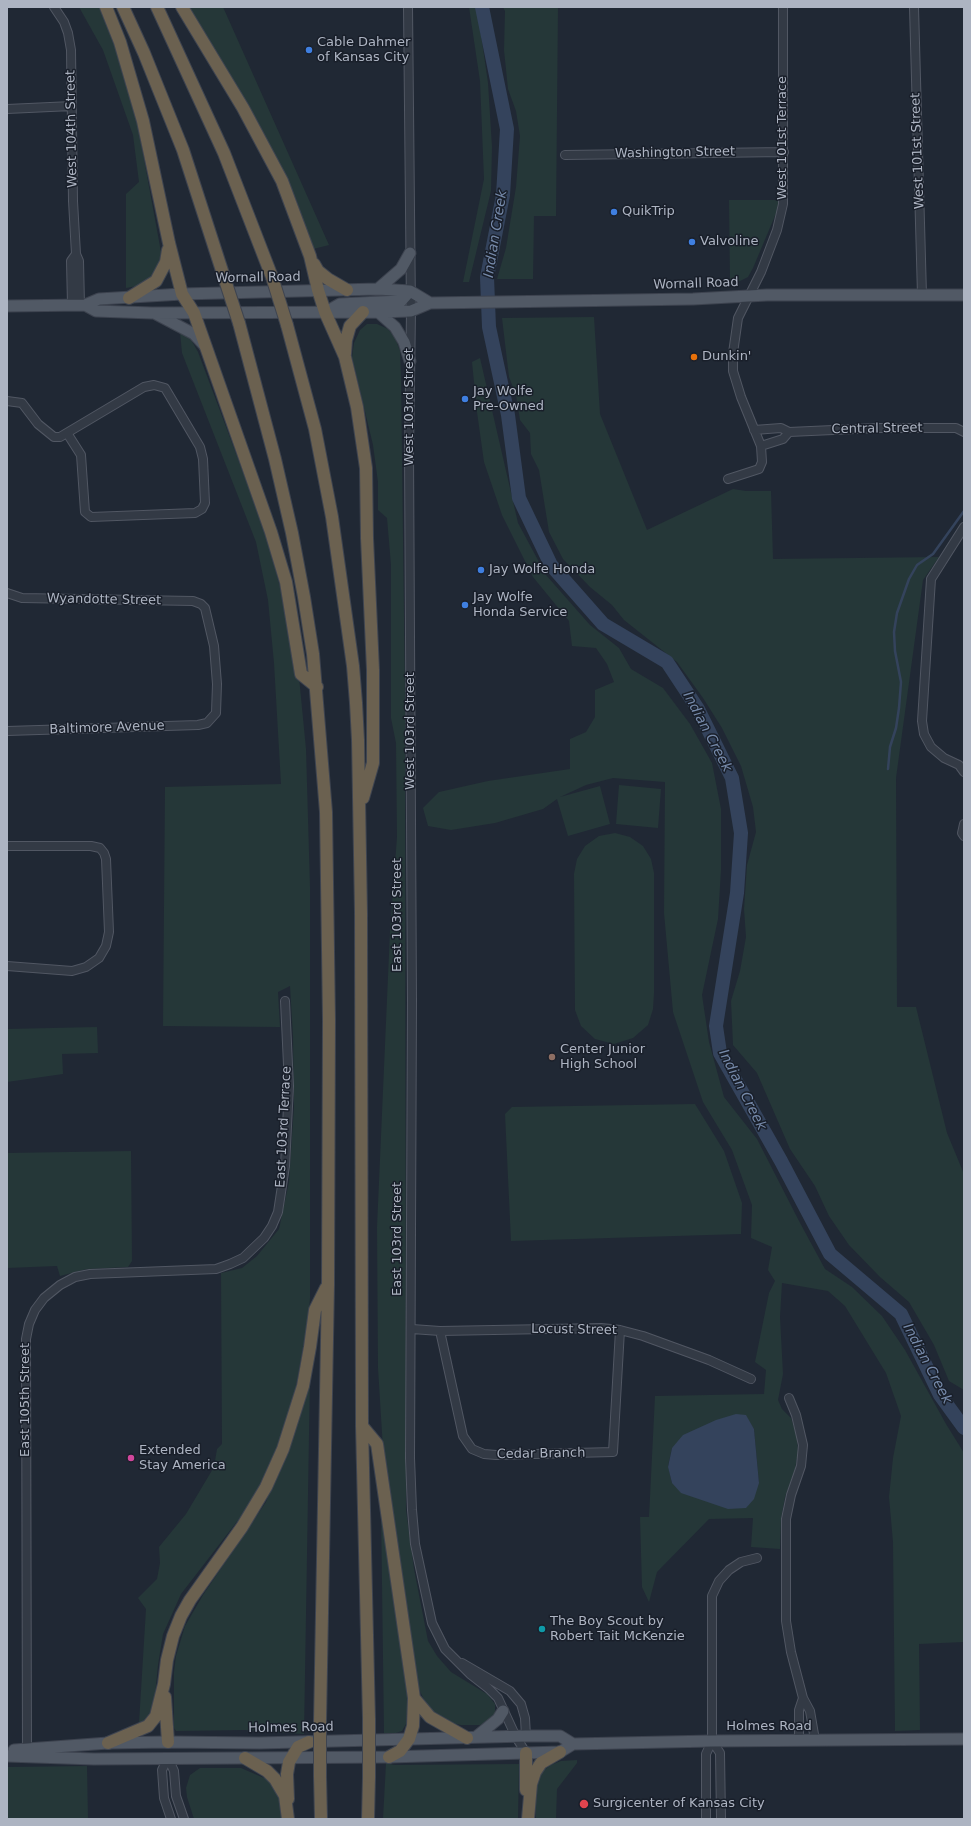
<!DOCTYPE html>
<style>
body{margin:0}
#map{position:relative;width:971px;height:1826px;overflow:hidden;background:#202834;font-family:"DejaVu Sans",sans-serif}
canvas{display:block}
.frame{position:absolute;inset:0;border:8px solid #adb4c2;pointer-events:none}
</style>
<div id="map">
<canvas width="971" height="1826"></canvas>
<div class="frame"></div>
</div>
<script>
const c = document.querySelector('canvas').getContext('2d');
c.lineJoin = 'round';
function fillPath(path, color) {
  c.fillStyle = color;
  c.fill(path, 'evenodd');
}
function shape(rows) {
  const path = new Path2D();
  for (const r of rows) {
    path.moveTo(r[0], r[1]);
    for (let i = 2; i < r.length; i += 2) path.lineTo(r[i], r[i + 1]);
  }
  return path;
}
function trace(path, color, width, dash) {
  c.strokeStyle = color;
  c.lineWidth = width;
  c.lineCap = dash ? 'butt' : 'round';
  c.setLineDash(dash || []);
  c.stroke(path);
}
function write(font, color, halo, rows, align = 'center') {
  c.font = font + ' "DejaVu Sans",sans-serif';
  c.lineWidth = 3;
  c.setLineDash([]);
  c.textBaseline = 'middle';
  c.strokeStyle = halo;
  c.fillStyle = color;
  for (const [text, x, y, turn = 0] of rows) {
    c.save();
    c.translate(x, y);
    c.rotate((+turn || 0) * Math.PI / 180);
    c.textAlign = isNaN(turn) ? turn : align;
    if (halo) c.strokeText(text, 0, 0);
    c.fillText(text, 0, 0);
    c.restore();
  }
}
fillPath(shape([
 [79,7,107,7,131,88,161,252,158,268,151,277,137,286,126,288,126,194,139,182,133,135,103,50],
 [188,7,223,7,329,245,313,249,297,202,286,178],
 [469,7,477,7,488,83,492,147,491,191,469,282,463,282,484,179,480,81],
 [503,7,558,7,556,216,534,216,533,279,497,279,506,248,516,187,520,136,516,111,508,89,504,50,505,11],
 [729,200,779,200,777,211,753,268,748,277,740,281,730,281],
 [594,317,600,414,647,530,733,489,746,491,771,491,773,559,939,557,923,580,896,778,897,1007,916,1007,947,1133,964,1174,964,1390,949,1381,934,1345,909,1302,880,1277,849,1245,829,1216,815,1186,790,1149,757,1073,733,1045,731,1001,740,971,746,937,744,909,747,865,756,832,753,807,741,766,722,728,703,698,677,662,624,620,612,605,590,587,563,559,549,532,539,470,531,454,530,433,520,420,516,395,509,377,502,318],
 [367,324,377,324,388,329,395,337,400,351,401,376,405,698,406,1510,414,1569,428,1641,437,1656,451,1672,487,1694,495,1704,495,1713,490,1721,480,1725,461,1725,447,1722,428,1708,416,1683,398,1546,384,1465,378,1368,377,1227,390,931,397,837,396,743,391,718,391,565,387,518,378,510,378,482,373,445,352,357,354,343,360,330],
 [180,332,190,338,198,352,265,531,286,609,299,677,306,749,310,887,310,1298,308,1321,294,1397,282,1437,270,1468,249,1506,181,1594,163,1634,158,1665,153,1716,139,1723,146,1609,138,1598,157,1579,160,1563,159,1547,186,1514,214,1467,217,1449,222,1444,221,1273,242,1268,257,1256,279,1229,289,1182,294,1107,293,1036,290,986,278,992,280,1027,163,1026,165,787,281,784,274,663,268,600,256,542,182,353],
 [480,358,518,523,546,575,590,625,619,648,631,669,663,688,690,724,712,763,721,809,721,870,718,919,702,995,709,1042,724,1097,757,1139,799,1221,825,1269,852,1287,882,1316,905,1350,946,1424,964,1453,964,1642,919,1644,920,1730,895,1731,893,1542,889,1497,893,1458,901,1416,886,1373,845,1306,828,1291,782,1283,780,1317,783,1374,778,1400,782,1409,791,1418,797,1437,798,1452,795,1469,785,1497,781,1519,780,1549,751,1547,753,1518,709,1519,657,1572,649,1602,642,1587,640,1517,649,1517,655,1396,764,1394,766,1370,755,1362,769,1293,775,1281,768,1270,772,1247,751,1238,752,1205,732,1150,703,1102,673,1012,664,913,665,782,613,778,586,785,560,797,600,786,610,824,568,836,557,799,543,809,495,823,451,830,428,826,423,808,439,792,488,781,570,769,570,739,586,732,595,717,595,690,614,682,607,664,596,648,572,646,569,621,533,577,502,515,484,462,477,412,472,362],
 [745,1415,754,1429,759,1483,672,1483,668,1466,672,1448],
 [619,785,661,789,658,828,616,824],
 [615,833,630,837,643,846,651,859,654,873,654,993,653,1009,648,1025,633,1038,614,1044,595,1039,581,1026,575,1010,574,874,577,859,585,846,599,836],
 [97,1027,98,1053,62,1054,63,1074,7,1082,7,1029],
 [695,1104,724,1151,742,1203,741,1234,511,1241,505,1114,512,1107],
 [131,1151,132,1261,128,1267,87,1269,60,1276,57,1266,7,1268,7,1153],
 [310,1375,304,1734,244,1730,176,1731,174,1728,174,1672,176,1656,185,1626,203,1595,266,1502],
 [381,1510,408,1701,406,1724,402,1731,396,1733,384,1733],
 [577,1760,577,1763,557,1789,556,1819,536,1819,535,1786,542,1769,544,1770,551,1765,561,1761],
 [386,1763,394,1765,519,1764,518,1819,383,1819],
 [87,1766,88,1819,7,1819,7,1767],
 [200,1768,241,1768,264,1778,266,1776,277,1788,281,1803,282,1819,194,1819,187,1797,186,1788,190,1775]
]), '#253738');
fillPath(shape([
 [736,1414,746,1415,754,1429,759,1483,754,1499,746,1508,728,1509,681,1493,672,1483,668,1467,672,1448,683,1435,716,1420]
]), '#34435c');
trace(shape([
 [888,769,890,747,896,728,899,708,901,682,895,651,894,632,897,613,909,579,917,565,933,554,964,511]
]), '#34435c', 2.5);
trace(shape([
 [482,7,507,129,503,195,487,277,489,327,508,415,519,498,551,565,603,624,667,662,698,709,732,778,741,833,737,893,716,1026,720,1053,781,1161,830,1254,901,1314,940,1395,964,1428]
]), '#34435c', 14);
const minor = shape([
 [54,7,64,22,68,33,71,50,73,201,76,254,79,261,80,305],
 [408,7,411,311,409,453,412,1001,410,1458,412,1510,415,1544,432,1623,445,1649,470,1674,488,1688,498,1698,516,1737,526,1753],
 [914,7,922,295],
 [7,109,72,106],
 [565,155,784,152],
 [72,305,71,261,76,254],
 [7,401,22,403,38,424,54,437,60,437,144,387,154,385,165,388,200,447,203,459,205,503,202,509,195,513,91,517,85,512,81,455,67,433],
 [754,430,781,428,789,432,877,428,956,428,964,432],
 [761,446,783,439,789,432],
 [728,479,759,469,762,462,761,446,741,397,733,371,733,353,738,318,761,272,777,230,783,204,783,7],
 [964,527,931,579,922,721,924,734,931,747,944,758,959,765,964,772],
 [7,593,22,598,193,601,201,604,205,608,214,646,217,684,216,713,207,723,198,725,7,731],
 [964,824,962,833,964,836],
 [7,846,91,846,100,848,104,853,106,859,109,932,106,946,99,958,86,967,72,971,7,966],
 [412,1329,440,1331,601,1328,620,1330,643,1336,709,1360,751,1379],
 [440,1331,463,1436,472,1449,484,1454,496,1455,613,1452,620,1330],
 [789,1398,796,1415,803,1445,801,1466,791,1495,786,1519,786,1621,791,1652,803,1698,810,1711,815,1740],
 [462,1663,510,1691,521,1704,525,1718,526,1736],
 [712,1741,720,1753,721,1819],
 [799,1741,799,1710,803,1698],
 [27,1754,26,1339,29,1324,35,1310,44,1298,60,1285,75,1277,90,1274,216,1269,230,1264,243,1258,264,1238,272,1226,278,1212,285,1166,289,1086,285,1001],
 [168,1758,174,1771,176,1796,184,1819],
 [168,1758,162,1770,164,1798,171,1819],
 [706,1819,706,1754,712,1741,712,1596,719,1581,729,1570,741,1562,757,1558]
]);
const major = shape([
 [378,289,401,269,410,253],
 [85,305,96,311,152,313,378,312,411,311,430,303,693,299,767,295,964,295],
 [7,306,85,305,99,299,182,294,378,289,410,291,430,303],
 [326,312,340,304,401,301,410,291],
 [378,312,395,327,404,342,410,361],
 [156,314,194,334,206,347],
 [476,1737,498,1719,503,1711],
 [14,1750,108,1743,168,1742,259,1743,526,1736,560,1736,573,1744],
 [7,1756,94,1759,389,1757,560,1752,573,1744,712,1741,964,1739]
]);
const highway = shape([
 [106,7,120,42,143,121,169,243,182,294,194,313,271,532,286,582,301,674,317,687],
 [123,7,144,53,183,150,225,280],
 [157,7,224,153,272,277],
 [182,7,243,108,282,181,310,256,318,290,325,312,345,357,357,407,366,468,367,538,373,670,373,763,363,798],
 [314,264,318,271,328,279,347,290],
 [129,298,156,281,166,262,168,250],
 [239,323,275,459,292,533,304,597,313,654,326,812,329,1020,328,1285,320,1722],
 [287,325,315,429,332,517,353,666,356,703,358,740,361,913,362,1426,369,1719],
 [345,354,346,340,350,326,363,312],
 [362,1426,377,1444,414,1698,430,1717,467,1738],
 [165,1697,168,1742],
 [108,1743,148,1726,156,1716,164,1684,167,1660,173,1636,181,1616,190,1600,242,1527,266,1487,283,1449,303,1386,310,1347,315,1310,326,1288],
 [526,1753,526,1790],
 [389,1757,400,1751,409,1739,413,1726,414,1698],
 [245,1758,267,1771,275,1779,285,1796,288,1819],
 [320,1776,321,1819],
 [288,1799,287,1774,289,1762,298,1747,309,1742],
 [368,1819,369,1777],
 [528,1819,531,1784,535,1772,541,1763,560,1752]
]);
trace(minor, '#515763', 10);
trace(major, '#3d434f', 13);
trace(highway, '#3e4450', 14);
trace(minor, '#333a45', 8);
trace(major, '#515965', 11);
trace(highway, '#6b6150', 12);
const highwayBridge = shape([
 [272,277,287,325],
 [225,280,239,323],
 [320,1776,320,1722],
 [369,1777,369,1719]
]);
trace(highwayBridge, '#3e4450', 14, []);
trace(highwayBridge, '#6b6150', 12);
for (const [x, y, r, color] of [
 [309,50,4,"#3f7fe0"],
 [614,212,4,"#3f7fe0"],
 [692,242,4,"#3f7fe0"],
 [694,357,4,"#e8710a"],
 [465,399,4,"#3f7fe0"],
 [481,570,4,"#3f7fe0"],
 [465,605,4,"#3f7fe0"],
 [552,1057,4,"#8d6e63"],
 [131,1458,4,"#d1479c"],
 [542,1629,4,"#0f9aa8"],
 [584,1804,5,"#e0444e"]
]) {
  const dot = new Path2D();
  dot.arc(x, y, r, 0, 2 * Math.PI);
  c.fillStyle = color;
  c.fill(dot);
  trace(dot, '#191f2a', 1.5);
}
write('13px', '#adb4c2', '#191f2a', [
 ["Cable Dahmer",317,43],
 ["of Kansas City",317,58],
 ["QuikTrip",622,212],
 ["Valvoline",700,242],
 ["Dunkin'",702,357],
 ["Jay Wolfe",473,392],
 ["Pre-Owned",473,407],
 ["Jay Wolfe Honda",489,570],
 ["Jay Wolfe",473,598],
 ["Honda Service",473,613],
 ["Center Junior",560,1050],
 ["High School",560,1065],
 ["Extended",139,1451],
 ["Stay America",139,1466],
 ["The Boy Scout by",550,1622],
 ["Robert Tait McKenzie",550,1637],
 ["Surgicenter of Kansas City",593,1804]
], 'left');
write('13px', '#adb4c2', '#191f2a', [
 ["West 104th Street",72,129,-91],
 ["West 101st Terrace",783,138,-90],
 ["West 101st Street",918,151,-92],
 ["Washington Street",675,153,-1],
 ["Wornall Road",258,278,-1],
 ["Wornall Road",696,284,-2],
 ["West 103rd Street",410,407,-90],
 ["Central Street",877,429,-1],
 ["Wyandotte Street",104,600,1],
 ["Baltimore Avenue",107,728,-2],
 ["West 103rd Street",411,731,-90],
 ["East 103rd Street",398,915,-90],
 ["East 103rd Terrace",284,1127,-87],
 ["East 103rd Street",398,1239,-90],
 ["Locust Street",574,1330,1],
 ["East 105th Street",26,1400,-90],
 ["Cedar Branch",541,1454,-1],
 ["Holmes Road",769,1727],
 ["Holmes Road",291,1728,-1]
]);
write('italic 14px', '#768aaa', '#191f2a', [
 ["Indian Creek",496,234,-81],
 ["Indian Creek",707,732,62],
 ["Indian Creek",742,1090,63],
 ["Indian Creek",927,1364,62]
]);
</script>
